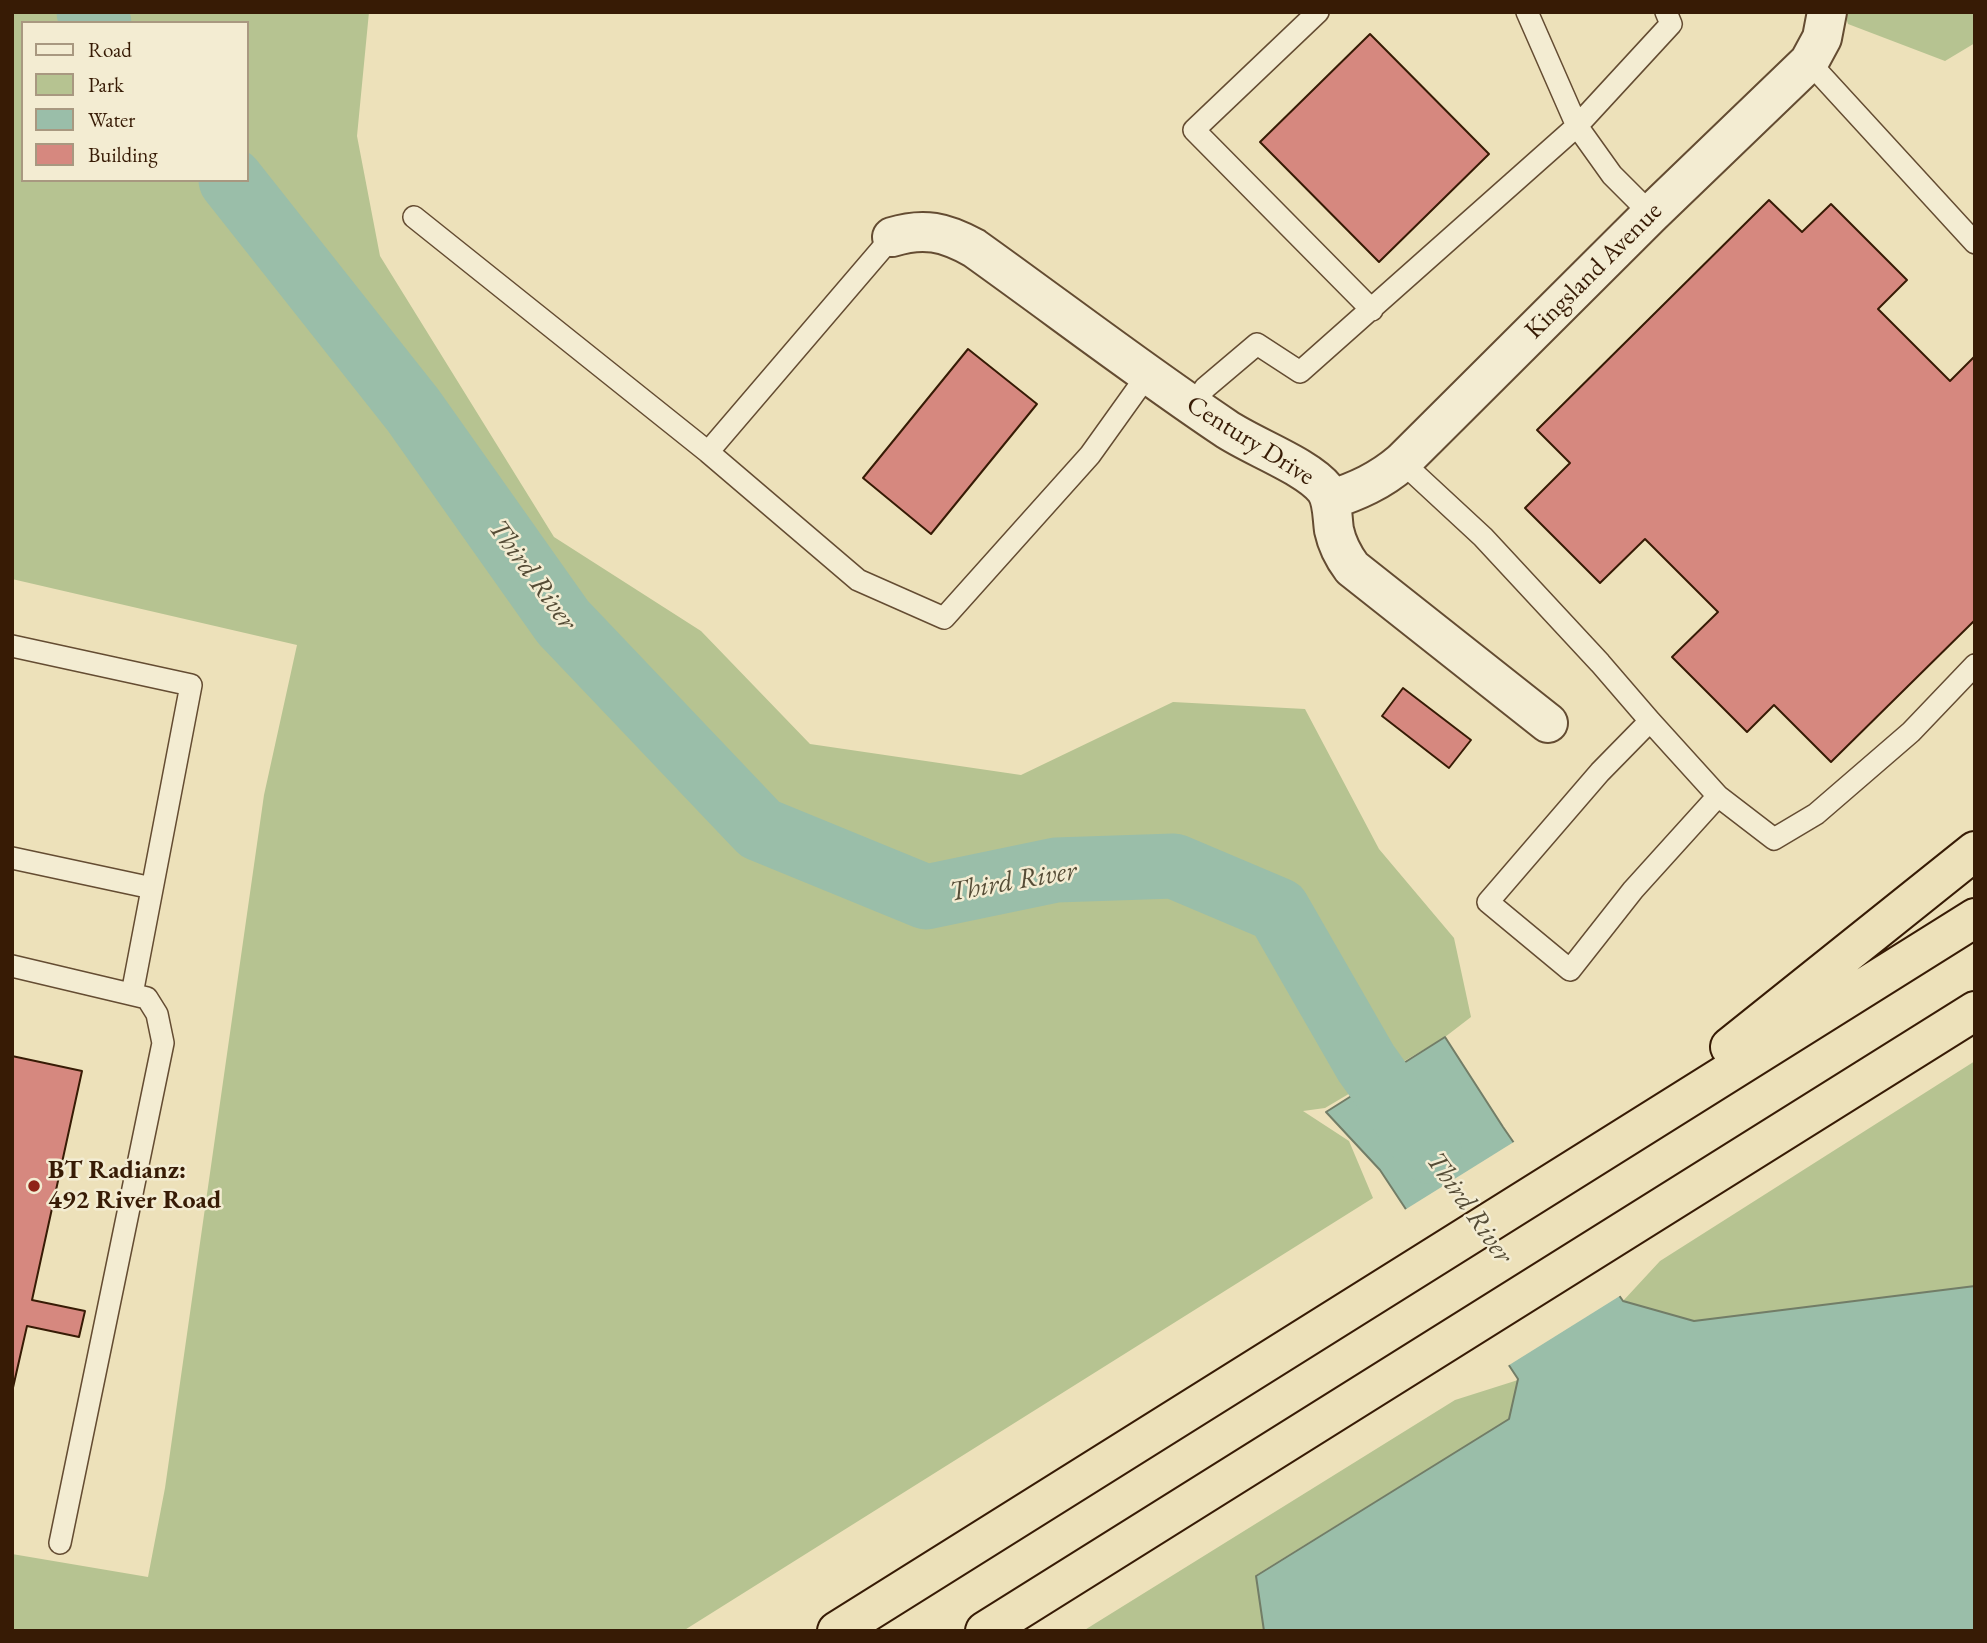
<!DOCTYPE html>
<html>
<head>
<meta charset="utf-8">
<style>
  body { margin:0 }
  #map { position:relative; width:1987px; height:1643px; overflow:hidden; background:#ede1ba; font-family:"EB Garamond",serif }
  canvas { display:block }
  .frame { position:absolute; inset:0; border:14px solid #371b05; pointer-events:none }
  .legend { position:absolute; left:21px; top:21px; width:228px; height:161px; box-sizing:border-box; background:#f3ecd2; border:2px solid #a89880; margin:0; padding:9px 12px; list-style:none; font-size:21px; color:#371b05 }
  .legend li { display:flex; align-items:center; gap:14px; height:35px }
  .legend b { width:35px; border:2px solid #a89880 }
</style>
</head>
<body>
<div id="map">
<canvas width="1987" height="1643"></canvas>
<div class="frame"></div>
<ul class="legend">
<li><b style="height:9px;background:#f3ecd2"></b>Road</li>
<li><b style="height:19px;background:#b6c391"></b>Park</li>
<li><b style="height:19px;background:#9abea9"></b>Water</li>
<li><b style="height:19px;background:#d6887f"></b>Building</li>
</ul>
</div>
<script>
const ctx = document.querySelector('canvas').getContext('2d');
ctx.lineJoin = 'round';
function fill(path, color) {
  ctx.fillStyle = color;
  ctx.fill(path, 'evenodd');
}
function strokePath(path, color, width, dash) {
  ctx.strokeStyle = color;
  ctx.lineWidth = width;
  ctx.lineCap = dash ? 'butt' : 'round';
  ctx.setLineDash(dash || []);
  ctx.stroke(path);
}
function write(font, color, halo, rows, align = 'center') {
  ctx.font = font + ' "EB Garamond",serif';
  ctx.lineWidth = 5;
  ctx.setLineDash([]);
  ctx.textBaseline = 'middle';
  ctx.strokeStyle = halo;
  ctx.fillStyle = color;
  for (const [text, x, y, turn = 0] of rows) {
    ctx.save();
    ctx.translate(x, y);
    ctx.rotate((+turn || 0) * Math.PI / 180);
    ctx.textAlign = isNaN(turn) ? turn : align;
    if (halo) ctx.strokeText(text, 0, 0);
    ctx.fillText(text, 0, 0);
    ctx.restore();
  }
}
const green = new Path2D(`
  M12,12H369L357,136L380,256L554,537L701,631L810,744L1021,775L1173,702L1305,709L1379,849L1454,938L1471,1017L1445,1037L1325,1108L1303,1111L1349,1141L1373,1198L683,1631H12V1554L148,1577L165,1488L264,795L297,645L12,579ZM23,23H247V180H23Z
  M1844,12H1975V43L1945,61L1848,24Z
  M1975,1061V1286L1694,1321L1623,1301L1660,1261Z
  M1518,1380L1509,1419L1256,1575L1264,1631H1083L1455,1400Z`);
const water = new Path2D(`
  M1445,1037L1503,1127L1623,1301L1694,1321L1975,1286V1631H1264L1256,1576L1509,1419L1518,1379L1380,1170L1326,1112Z`);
const pier = new Path2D(`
  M1517,1140L1623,1294L1506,1367L1403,1211Z`);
const river = new Path2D(`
  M89,12L99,23
  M231,180L413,410L563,622L760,829L926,897L1056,870L1174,866L1278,910L1366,1063L1429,1151`);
const building = new Path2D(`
  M1370,34L1489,154L1379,262L1260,142Z
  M1769,200L1802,232L1831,204L1907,280L1878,309L1950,381L1975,356V620L1831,762L1774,705L1747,732L1672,657L1718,612L1645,539L1600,583L1525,508L1570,463L1537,430Z
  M968,349L1037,404L931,534L863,478Z
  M1403,688L1471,740L1449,768L1382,716Z
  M12,1056L82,1071L32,1300L85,1311L79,1337L27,1326L12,1392Z`);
const lane = new Path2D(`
  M1318,12L1194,130L1372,310
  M1527,12L1577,126L1671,24L1666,12
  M1809,62L1975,243
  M414,217L708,452
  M892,237L708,452L858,580L944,618L1090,455L1148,374
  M1193,406L1205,388L1257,344L1300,372L1577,126L1612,175L1651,214
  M1402,462L1483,537L1600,663L1650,721L1600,772L1488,902L1570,970L1633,890L1718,796L1650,721
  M12,646L191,685L132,994
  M1718,796L1774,839L1816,814L1911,732L1975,665
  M12,858L152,888
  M12,966L147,998L157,1014L163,1043L60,1543`);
const street = new Path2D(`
  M892,237C924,227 945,232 974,248C1058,308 1140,371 1225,428C1251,446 1307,466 1325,489C1333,500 1332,516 1334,530C1337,544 1343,556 1352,568L1548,723
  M1330,500C1357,491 1380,481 1402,462L1651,214L1809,62L1822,38L1827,12`);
const highway = new Path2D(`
  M1730,1047L1975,851
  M837,1631L1975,918
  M985,1631L1975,1011`);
const markers = [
  [34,1186,7,"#8f2418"]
];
const streetNames = [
  ["Kingsland Avenue",1594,271,-45],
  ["Century Drive",1250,441,32]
];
const poiNames = [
  ["BT Radianz:",48,1171],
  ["492 River Road",48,1201]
];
const waterNames = [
  ["Third River",532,575,54],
  ["Third River",1013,882,-10],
  ["Third River",1469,1208,55]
];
fill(green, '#b6c391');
fill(water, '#9abea9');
strokePath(water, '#727d67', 2);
fill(pier, '#ede1ba');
strokePath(river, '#9abea9', 65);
fill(building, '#d6887f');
strokePath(building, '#371b05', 2);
strokePath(lane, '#644c32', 24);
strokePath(street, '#644c32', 42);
strokePath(highway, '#371b05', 42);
strokePath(lane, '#f3ecd2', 21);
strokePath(street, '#f3ecd2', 38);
strokePath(highway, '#ede1ba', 38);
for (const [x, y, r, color] of markers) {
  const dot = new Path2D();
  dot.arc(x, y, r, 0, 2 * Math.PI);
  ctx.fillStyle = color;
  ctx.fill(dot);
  strokePath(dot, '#f3ecd2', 2.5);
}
write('26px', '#371b05', '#f3ecd2', streetNames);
write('bold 26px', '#371b05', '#f3ecd2', poiNames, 'left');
write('italic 28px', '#554c36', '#f3ecd2', waterNames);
</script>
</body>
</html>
